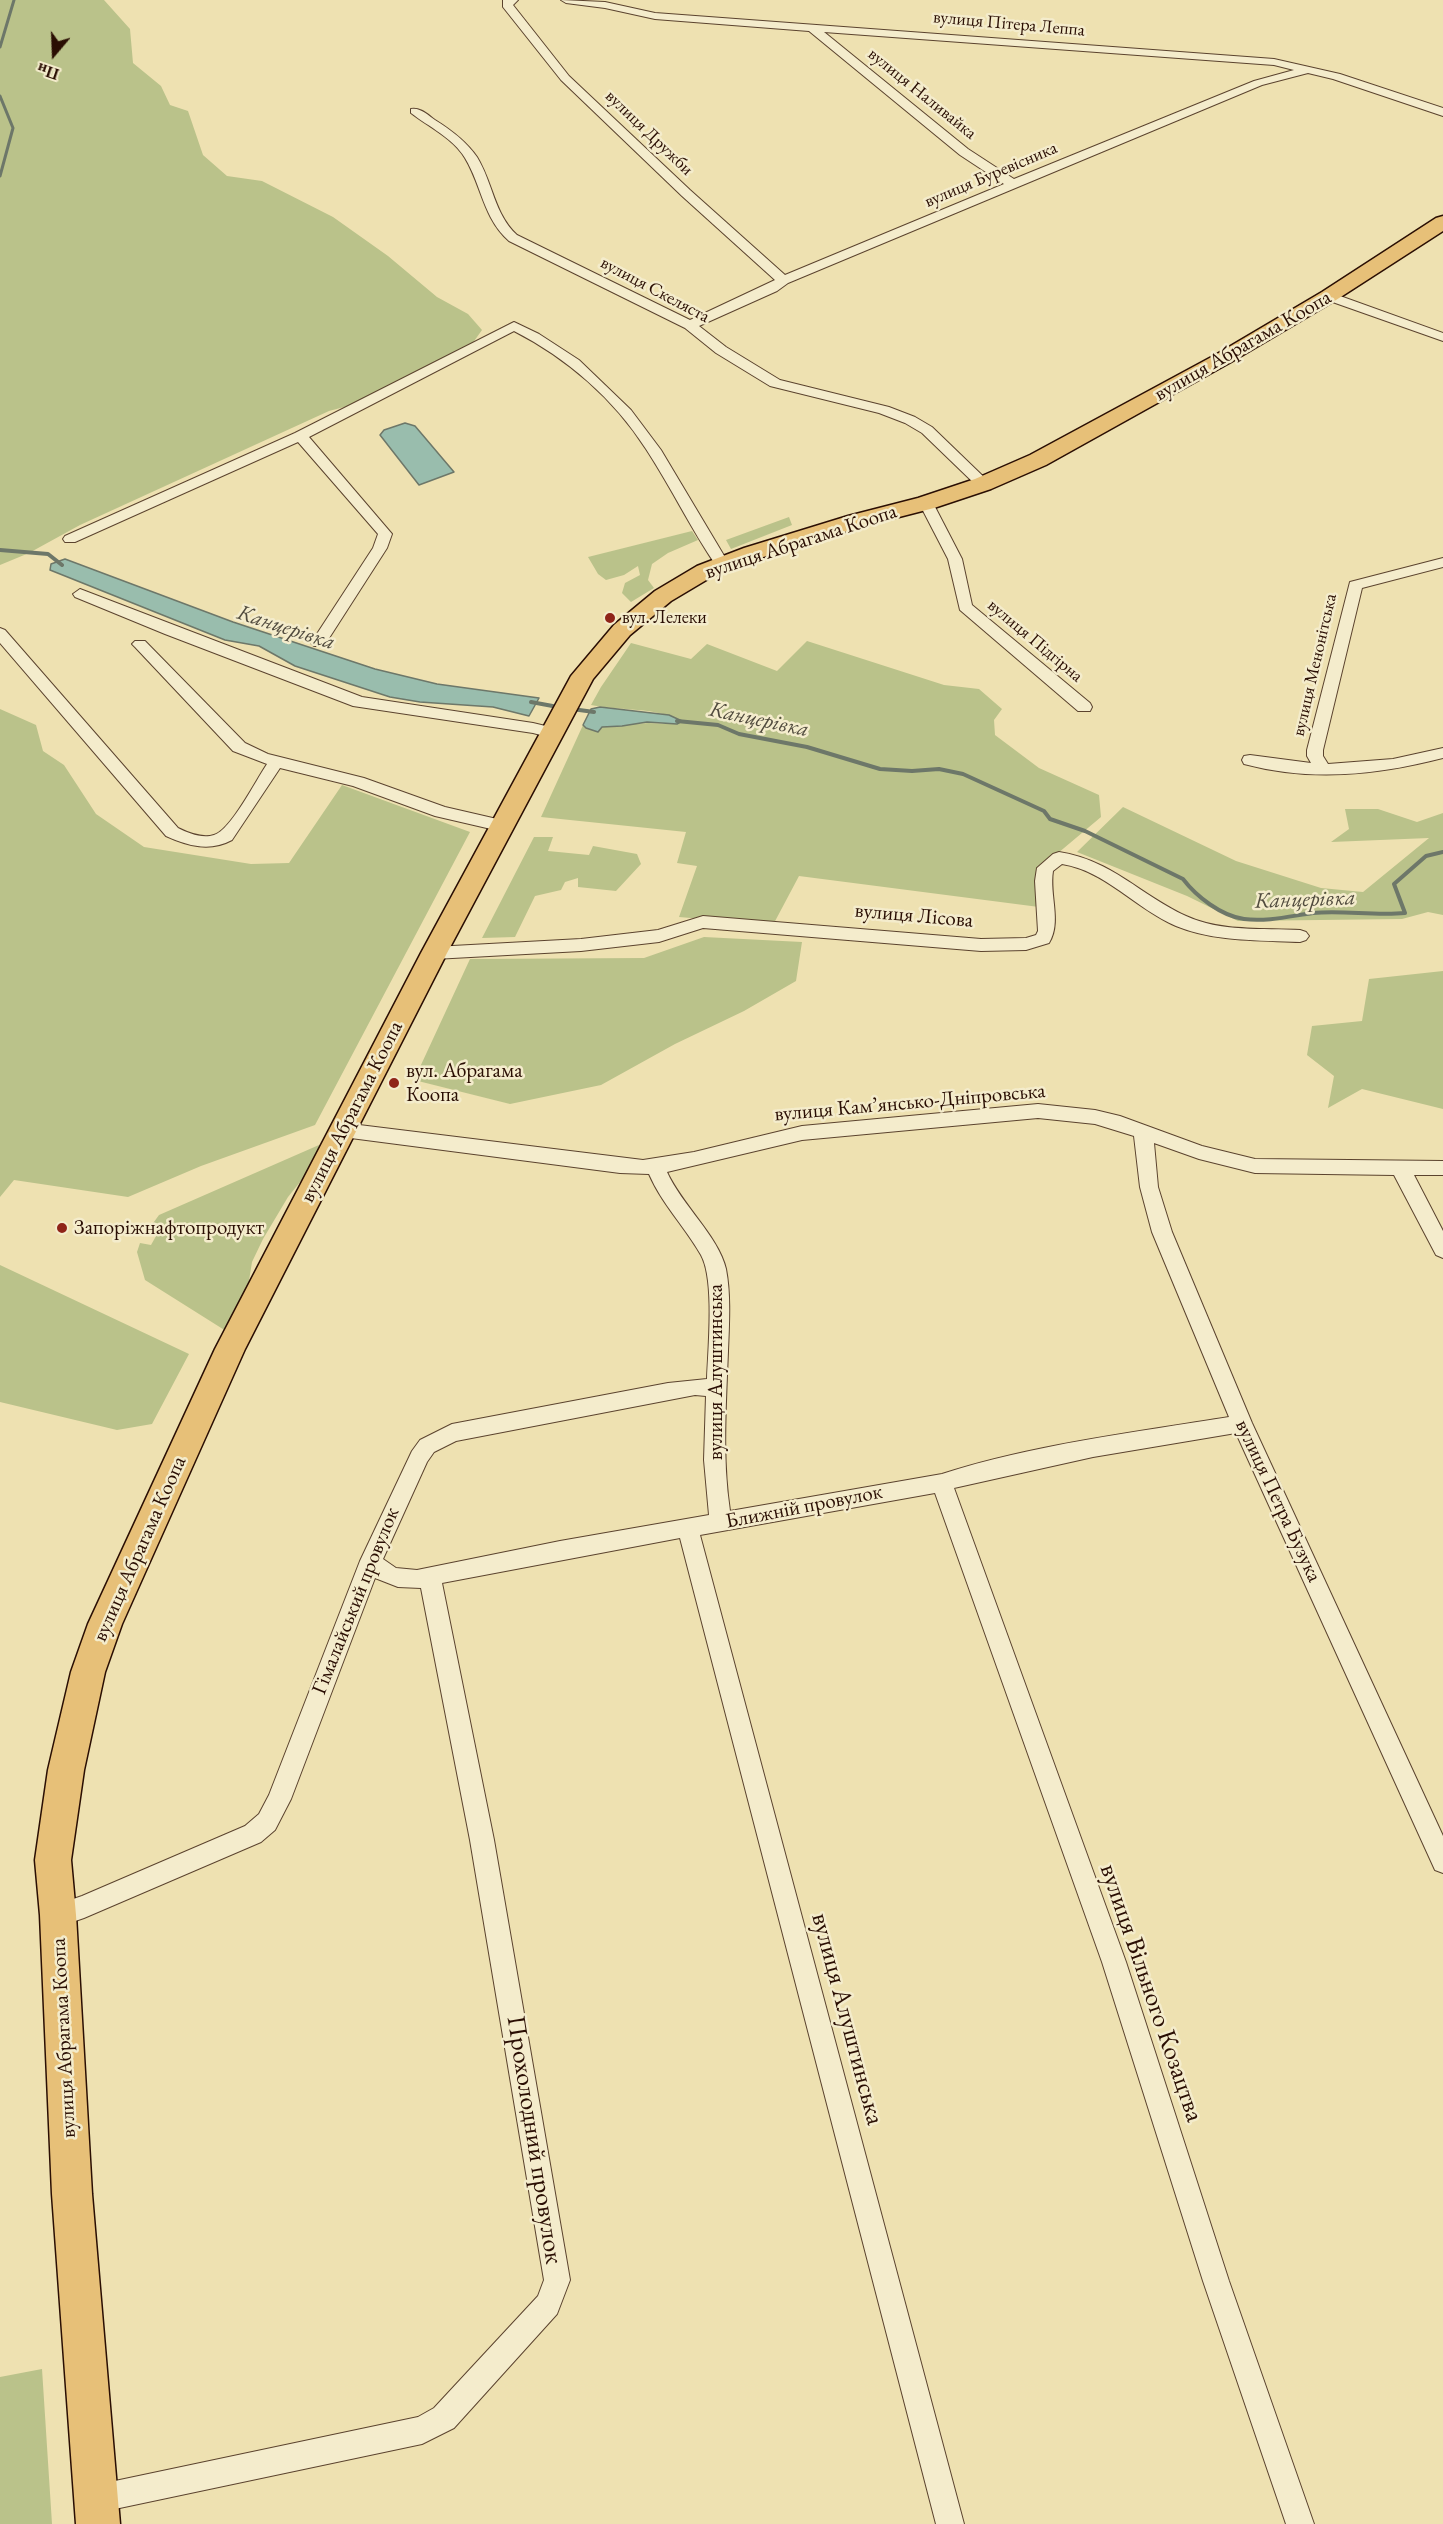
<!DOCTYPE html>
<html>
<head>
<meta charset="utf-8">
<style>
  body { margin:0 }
  #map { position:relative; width:1443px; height:2524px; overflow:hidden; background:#eee1b1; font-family:"EB Garamond",serif }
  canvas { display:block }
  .north { position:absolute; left:24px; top:24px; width:60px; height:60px; -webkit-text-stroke:4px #f4eccc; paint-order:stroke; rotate:199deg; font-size:16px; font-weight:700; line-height:24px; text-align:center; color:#2a0e03 }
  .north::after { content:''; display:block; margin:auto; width:21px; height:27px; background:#2a0e03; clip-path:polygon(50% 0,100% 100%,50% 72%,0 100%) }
</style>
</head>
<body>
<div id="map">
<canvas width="1443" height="2524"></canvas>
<div class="north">Пн</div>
</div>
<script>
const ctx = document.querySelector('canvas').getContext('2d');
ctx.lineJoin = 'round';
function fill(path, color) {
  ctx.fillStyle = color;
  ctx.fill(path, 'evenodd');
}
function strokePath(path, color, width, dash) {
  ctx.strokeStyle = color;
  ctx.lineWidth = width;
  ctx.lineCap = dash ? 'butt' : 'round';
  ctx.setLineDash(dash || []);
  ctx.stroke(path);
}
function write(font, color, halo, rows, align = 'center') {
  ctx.font = font + ' "EB Garamond",serif';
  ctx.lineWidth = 5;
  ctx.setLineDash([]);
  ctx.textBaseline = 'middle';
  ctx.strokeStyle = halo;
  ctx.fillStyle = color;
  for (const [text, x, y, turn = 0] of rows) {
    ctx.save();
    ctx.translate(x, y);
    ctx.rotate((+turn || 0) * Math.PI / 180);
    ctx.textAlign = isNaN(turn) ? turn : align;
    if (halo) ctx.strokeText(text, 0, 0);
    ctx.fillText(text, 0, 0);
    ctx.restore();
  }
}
const green = new Path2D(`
  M0,0H104L130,29L133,63L161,86L170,105L188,111L203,155L227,176L262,181L333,217L388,256L437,297L468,314L482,330L467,351L363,402L329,411L80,525L29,553L0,565Z
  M789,517L792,525L731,549L726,540Z
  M692,531L698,540L668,553L652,564L648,580L654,588L631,602L622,593L625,583L640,575L638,566L624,575L606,580L598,574L588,557Z
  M807,641L944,685L979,689L1002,709L994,720L995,735L1039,768L1099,795L1101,817L1039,869V907L799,876L773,925L679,917L697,866L677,863L686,832L541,817L583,725C606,726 627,724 649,723C660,723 672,726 682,721C656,707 620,711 591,705L601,687L631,643L691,659L707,644L777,671Z
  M0,709L36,725L43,751L64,765L96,814L144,847L251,864L289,863L342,785L470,832L315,1125L201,1166L128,1197L14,1180L0,1197Z
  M1123,807L1236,861L1321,888L1363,892L1429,838L1331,842L1349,829L1345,809H1378L1417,822L1443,813V915L1428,912L1402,919L1238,921L1187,896L1077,852Z
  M534,837H553L548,851L589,855L593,846L637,854L641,864L616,891L578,887V878L565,882L561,890L535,896L515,937L482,938Z
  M704,937L802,942L796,981L744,1011L675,1044L601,1085L510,1104L414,1080L470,959L644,958Z
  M1443,971V1109L1362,1089L1328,1108L1334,1076L1307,1055L1312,1026L1362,1021L1369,979Z
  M319,1145L318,1154L308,1172L288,1197L263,1239L252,1262L248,1287L226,1331L145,1280L137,1252L140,1243L151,1245L160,1229L151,1226L159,1215Z
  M0,1265L189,1354L152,1424L117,1430L0,1402Z
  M42,2369L52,2524H0V2377Z`);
const water = new Path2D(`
  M405,423L415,426L454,472L419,485L380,435L384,430Z
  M65,559L233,622L375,669L437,684L539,698L529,716L493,707L420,702L390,697L295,666L259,646L225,640L50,570L51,564Z
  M600,707L669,715L682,721L677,724L647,722L622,726L602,727L598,732L586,728L583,725L591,709Z`);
const streamFar1 = new Path2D(`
  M0,47L14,0
  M0,96L13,128L0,176`);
const stream = new Path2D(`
  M0,550L48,554L62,565
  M531,702L558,707
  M572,709L594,712
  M677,721L718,725L739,734L807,747L880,769L912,771L939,769L963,774L1044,811L1050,819L1085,831L1183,879C1196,896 1221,916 1244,919C1266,922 1291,916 1313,913C1343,910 1374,916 1405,913L1394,884L1426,856L1443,852`);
const minor = new Path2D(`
  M503,0H518L513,5L569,76L690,190L785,275L1004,184L960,155L809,31L655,19L605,8L566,3L561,0L605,2L655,13L1274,59L1340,74L1443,108V116L1333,79L1308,73L1262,85L788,283L777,291L699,326L726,347L780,380L889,407L915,417L932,427L988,481L990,484L988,487H978L922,433L905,423L879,413L770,386L716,353L685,328L509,241C483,218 482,186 465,158C453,138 429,127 411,113V109C420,107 428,115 435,120C451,130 466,141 477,157C493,183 494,214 517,235L690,320L775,280L682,196L561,80L503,7ZM824,32L1274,65L1294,70L1254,81L1014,179L968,149Z
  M1329,292L1443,333V341L1324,299L1323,296L1324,293Z
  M514,322L539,334L579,360L631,410L661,450L729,564L727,567H717C691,529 671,487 646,449C614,399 567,358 514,331L309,437L392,534L387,548L324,646H314L311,643L373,548L378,534L298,442L75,542H65L63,539L65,536L295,433Z
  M926,499L933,503L962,559L972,605L1090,703L1092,707L1090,711H1078L960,610L948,559L919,503Z
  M1443,558V567L1362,588L1323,750V756L1328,764L1393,759L1443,748V758C1377,775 1311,782 1244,764L1242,760L1244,756L1250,755L1311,763L1307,756V750L1350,582Z
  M80,589L362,697L533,723L558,729L560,733L552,738L533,733L353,706L165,634L75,597L73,594Z
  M0,628L5,630L178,828C188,833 202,839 214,835C231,830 256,780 267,764L233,751L135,647L132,644L135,641H145L245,743L268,754L364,778L445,807L510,822L512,826L510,830L504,832L435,816L353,786L280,768L232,840C210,852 188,846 166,836L0,643Z
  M1059,852C1112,860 1140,895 1186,916C1220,932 1263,928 1300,930L1306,932L1309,936L1306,940L1300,942C1259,940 1215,942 1176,926C1136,909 1106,871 1062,864L1053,871C1049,895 1062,922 1049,943L1026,950L981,951L703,928L659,942L581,951L434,959L428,957L425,953L428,949L434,947L581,939L658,930L703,916L981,939L1026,938L1036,935L1038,931L1035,881L1037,868L1053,854Z
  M1038,1104L1095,1110L1120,1116L1202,1146L1255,1159L1443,1161V1175H1414L1443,1231V1258L1436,1255L1394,1175L1255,1173L1199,1159L1154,1143L1158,1187L1172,1232L1252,1423L1443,1836V1873L1435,1870L1236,1433L1093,1457L954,1488L1126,1962L1229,2281L1314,2524H1286L1203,2281L1102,1962L935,1493L700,1535L964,2524H936L680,1538L442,1583L494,1840L570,2280L557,2314L454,2428L422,2444L96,2513L86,2509L82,2499L86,2489L96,2485L418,2417L434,2408L538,2296L544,2280L470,1840L421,1588L398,1587L375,1578L291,1799L275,1830L261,1842L84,1918L58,1927L50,1923L46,1915L50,1907L82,1896L245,1826L259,1814L269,1795L360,1561L412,1451L420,1440L452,1424L668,1383L707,1379C708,1350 715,1280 701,1255C685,1227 662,1204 649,1174L620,1173L343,1137L336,1135L334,1130L336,1125L343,1123L643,1160L694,1152L802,1126ZM1038,1118L1095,1124L1134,1136L1140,1187L1152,1232L1229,1417C1136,1432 1031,1445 942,1474L730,1511C722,1458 726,1405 728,1351C729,1325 731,1295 726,1269C719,1237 681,1204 667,1172L802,1140ZM695,1395L706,1396L704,1460L709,1515L560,1541L417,1570L396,1568L383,1559L427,1462L434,1452L456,1441Z`);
const primary = new Path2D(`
  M1443,216V231L1336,300L1231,362L1046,465L991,489L934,508L864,526L760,558L713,576L671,601L630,635L593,679L447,953L245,1349L122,1624L105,1672L84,1770L71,1860L76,1915L92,2194L120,2524H76L52,2194L40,1915L35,1860L48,1770L71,1672L88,1624L215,1349L421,953L571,676L614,625L655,591L697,566L744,548L848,516L918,498L975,479L1030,455L1217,354L1322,292L1436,218Z`);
const markers = [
  [610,618,6,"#8f2418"],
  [394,1083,6,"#8f2418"],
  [62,1228,6,"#8f2418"]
];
const farStreetnames = [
  ["вулиця Пітера Леппа",1009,24,5],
  ["вулиця Наливайка",922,94,39],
  ["вулиця Дружби",649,133,44],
  ["вулиця Буревісника",991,175,-23],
  ["вулиця Скеляста",655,290,28],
  ["вулиця Підгірна",1035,641,40],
  ["вулиця Менонітська",1315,665,-77]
];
const farPoinames = [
  ["вул. Лелеки",622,618]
];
const streetNames = [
  ["вулиця Абрагама Коопа",1243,346,-30],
  ["вулиця Абрагама Коопа",801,542,-18],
  ["вулиця Лісова",914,916,5],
  ["вулиця Кам’янсько-Дніпровська",910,1103,-5],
  ["вулиця Абрагама Коопа",352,1112,-63],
  ["вулиця Алуштинська",716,1372,-90],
  ["вулиця Петра Бузука",1278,1501,65],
  ["Ближній провулок",804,1507,-11],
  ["вулиця Абрагама Коопа",140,1549,-66],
  ["Гімалайський провулок",356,1601,-68],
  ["вулиця Абрагама Коопа",64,2038,-93]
];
const poiNames = [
  ["вул. Абрагама",406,1071],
  ["Коопа",406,1095],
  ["Запоріжнафтопродукт",74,1228]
];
const waterNames = [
  ["Канцерівка",286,628,18],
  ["Канцерівка",759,720,12],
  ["Канцерівка",1305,900,-2]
];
const nearStreetnames = [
  ["вулиця Вільного Козацтва",1151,1993,71],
  ["вулиця Алуштинська",847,2019,75],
  ["Прохолодний провулок",534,2140,81]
];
fill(green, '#bac28a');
fill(water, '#99bdad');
strokePath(water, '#6d7769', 1.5);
strokePath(streamFar1, '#6d7769', 3);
strokePath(stream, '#6d7769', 4);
strokePath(minor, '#5b432e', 2);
strokePath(primary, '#2a0e03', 3);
fill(minor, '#f4eccc');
fill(primary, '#e7c078');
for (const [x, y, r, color] of markers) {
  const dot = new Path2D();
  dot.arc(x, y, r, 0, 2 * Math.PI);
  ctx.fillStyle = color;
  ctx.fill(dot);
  strokePath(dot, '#f4eccc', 2);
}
write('18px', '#2a0e03', '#f4eccc', farStreetnames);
write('18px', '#2a0e03', '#f4eccc', farPoinames, 'left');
write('21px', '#2a0e03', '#f4eccc', streetNames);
write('21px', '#2a0e03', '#f4eccc', poiNames, 'left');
write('italic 22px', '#514b3e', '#f4eccc', waterNames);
write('26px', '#2a0e03', '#f4eccc', nearStreetnames);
</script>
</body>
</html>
